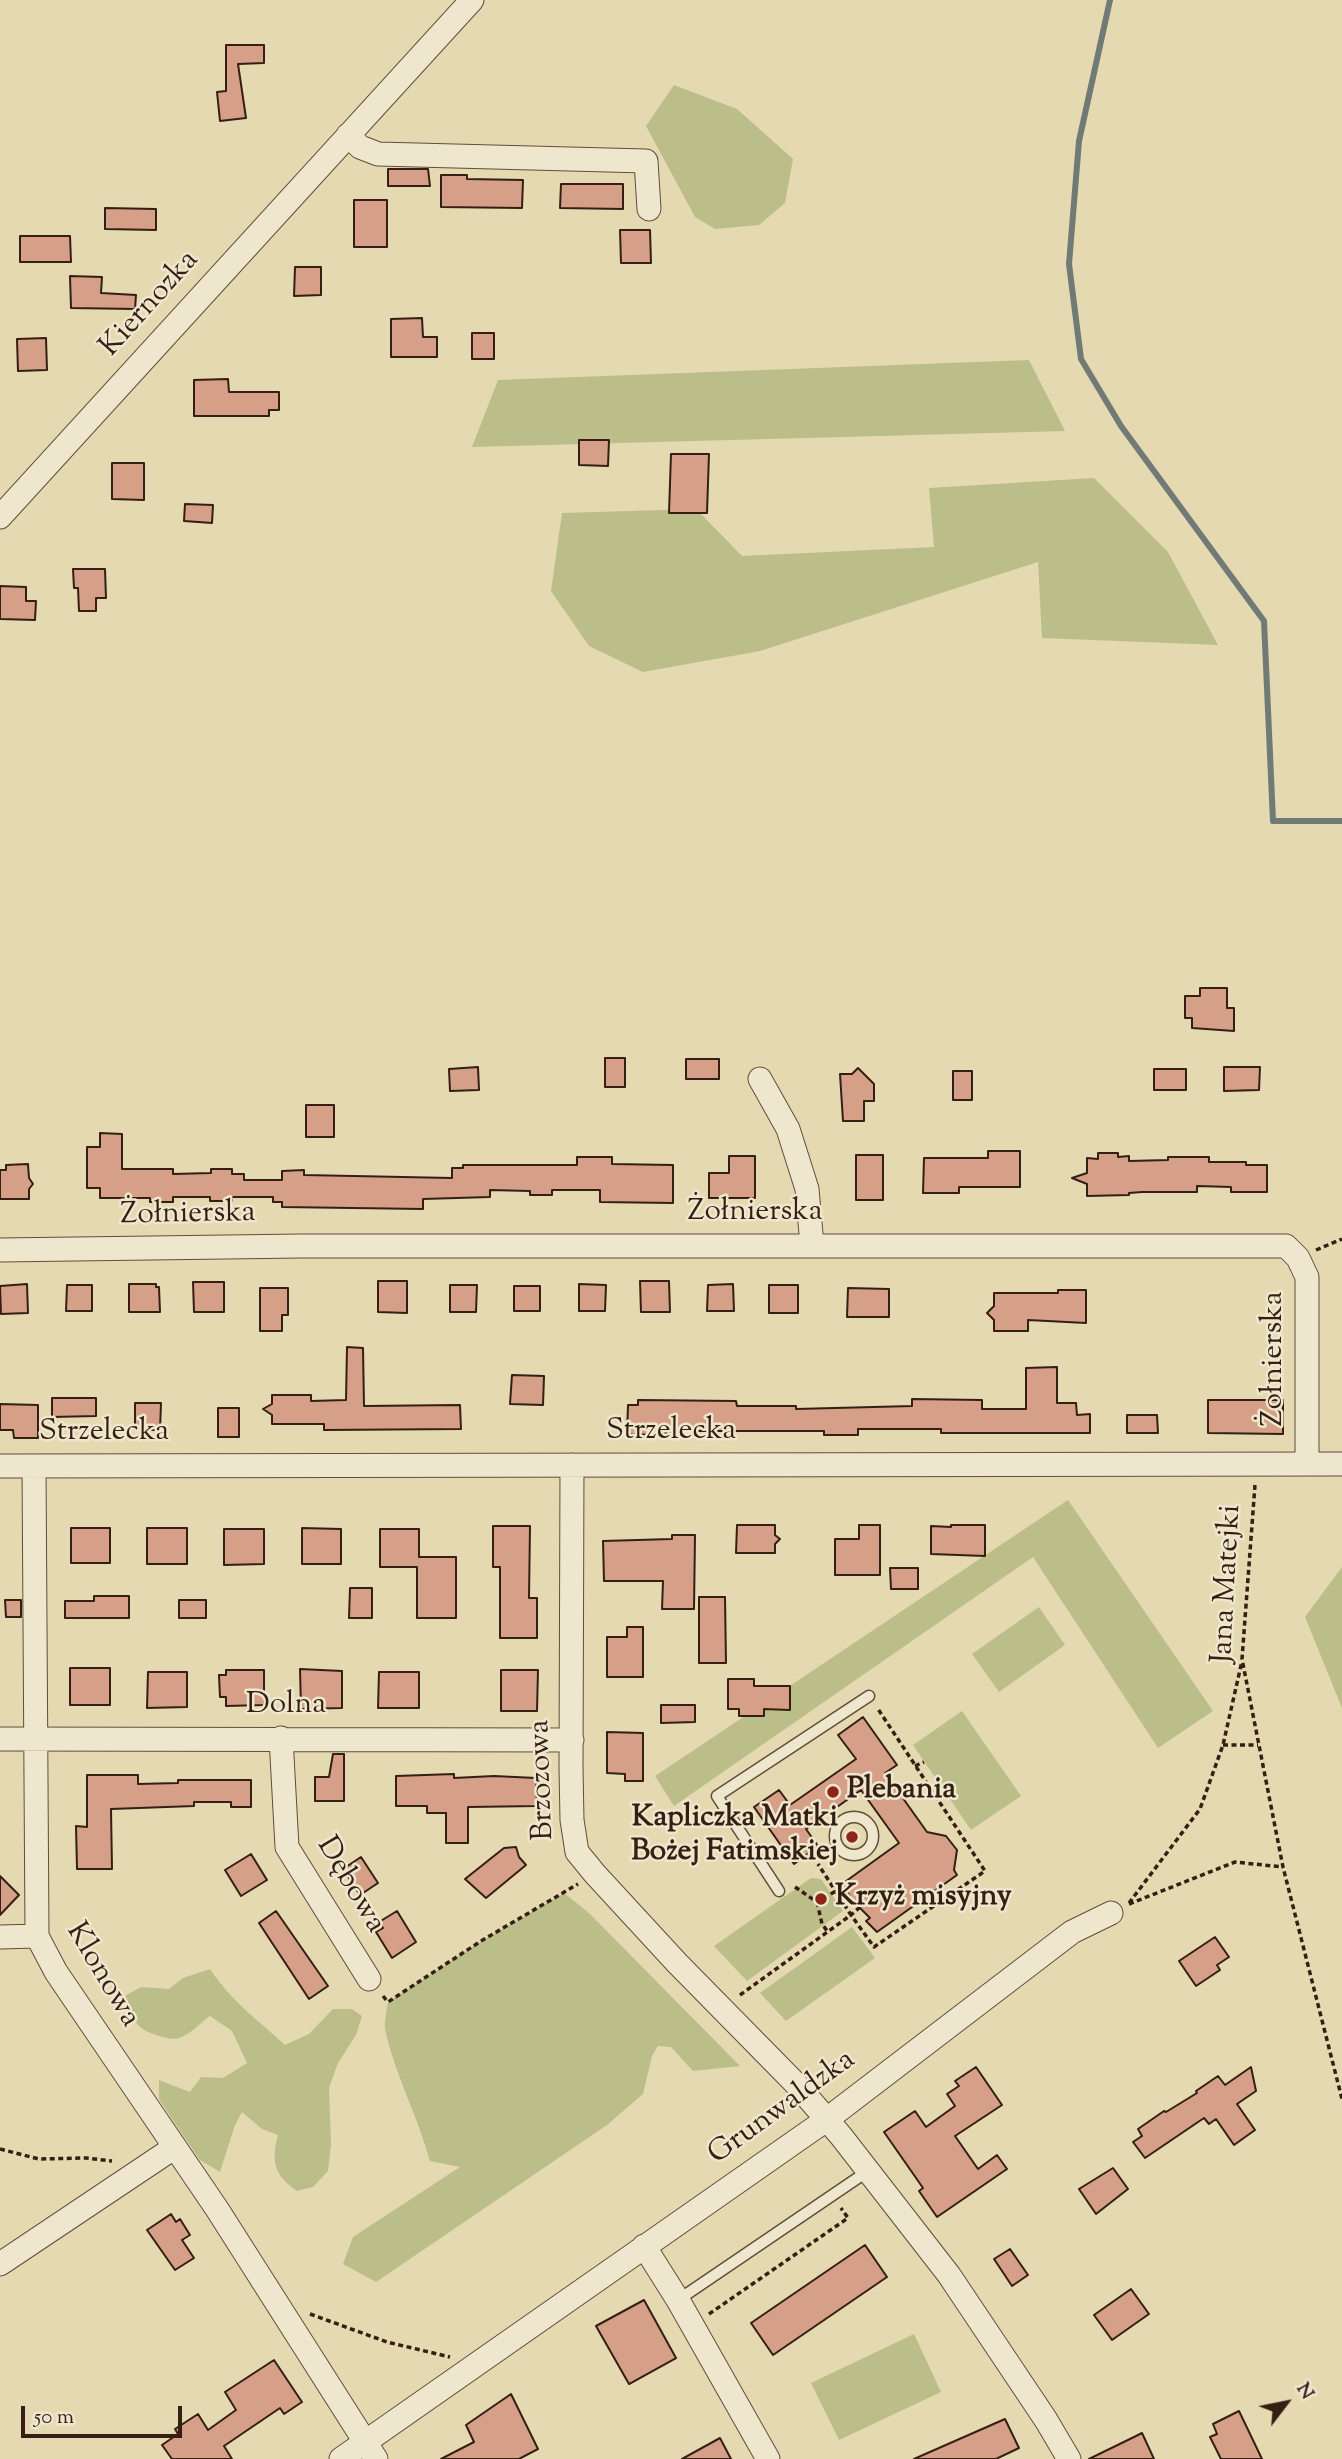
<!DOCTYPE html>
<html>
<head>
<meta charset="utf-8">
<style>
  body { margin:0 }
  #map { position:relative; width:1342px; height:2459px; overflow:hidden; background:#e5d9b2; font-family:"Sorts Mill Goudy",serif }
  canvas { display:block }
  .north { position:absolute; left:1251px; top:2368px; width:70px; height:70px; -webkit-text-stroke:5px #eee6cd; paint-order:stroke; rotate:58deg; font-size:19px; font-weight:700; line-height:28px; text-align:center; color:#341f12 }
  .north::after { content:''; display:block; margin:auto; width:24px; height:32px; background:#341f12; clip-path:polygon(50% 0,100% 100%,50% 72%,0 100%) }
  .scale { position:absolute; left:21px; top:2406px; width:161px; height:32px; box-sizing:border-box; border:4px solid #341f12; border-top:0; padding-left:9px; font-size:21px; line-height:24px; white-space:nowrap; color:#341f12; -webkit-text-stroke:5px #eee6cd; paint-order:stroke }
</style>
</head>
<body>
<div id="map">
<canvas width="1342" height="2459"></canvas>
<div class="north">N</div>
<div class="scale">50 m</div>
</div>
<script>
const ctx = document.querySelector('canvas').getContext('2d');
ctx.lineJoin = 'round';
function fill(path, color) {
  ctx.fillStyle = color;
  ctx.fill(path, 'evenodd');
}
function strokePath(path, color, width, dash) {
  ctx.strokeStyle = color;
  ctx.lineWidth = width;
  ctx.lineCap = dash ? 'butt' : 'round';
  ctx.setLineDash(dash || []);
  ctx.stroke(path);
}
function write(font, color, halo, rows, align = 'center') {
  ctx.font = font + ' "Sorts Mill Goudy",serif';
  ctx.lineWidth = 5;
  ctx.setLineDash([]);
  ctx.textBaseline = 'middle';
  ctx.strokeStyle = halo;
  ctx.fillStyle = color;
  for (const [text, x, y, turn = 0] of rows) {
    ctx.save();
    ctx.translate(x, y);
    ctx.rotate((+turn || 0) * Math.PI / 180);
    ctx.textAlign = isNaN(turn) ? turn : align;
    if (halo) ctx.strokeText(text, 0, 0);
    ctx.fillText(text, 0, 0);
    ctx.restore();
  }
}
const green = new Path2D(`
  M674,85L737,109L793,159L785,203L759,225L715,229L695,217L646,126Z
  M1029,360L1065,431L472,447L498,380Z
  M1094,478L1168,552L1218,645L1042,638L1038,562L760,651L643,672L589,646L551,591L562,513L696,509L742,556L934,547L929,488Z
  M1068,1500L1213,1711L1158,1748L1033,1557L674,1806L655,1776Z
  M1342,1567V1708L1305,1617Z
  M1039,1607L1065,1645L999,1692L972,1654Z
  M962,1711L1021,1796L971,1830L913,1745Z
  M811,1878L821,1879L843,1911L747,1981L714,1946Z
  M564,1893L589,1913L740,2066L693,2071L671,2047L658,2046L652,2056L643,2094L607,2125L376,2282L343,2264L353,2237L460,2167L430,2161C418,2117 394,2072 385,2029C384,2021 387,2010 388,2002L481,1941Z
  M852,1927L875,1958L786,2021L760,1993Z
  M210,1969C232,2002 257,2019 285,2045L309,2034L333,2009H352L362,2016L356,2035L338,2063L329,2088L331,2144L328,2171L313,2187L297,2191C274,2175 271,2162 278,2135L262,2129L242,2112L235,2125L220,2172L200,2160L178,2128L159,2099V2080L190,2092L201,2077L223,2078L247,2063L232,2031L210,2016C200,2023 191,2034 179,2038C174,2040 168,2038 163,2037C136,2030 132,2021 125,1996L141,1987L169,1989L183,1978Z
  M914,2334L941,2392L839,2440L811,2383Z`);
const stream = new Path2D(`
  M1110,0L1079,141L1069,264L1081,359L1121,426L1264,621L1273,821H1342`);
const building = new Path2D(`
  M226,45H264V63L238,64L246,118L220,121L217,92L226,91Z
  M388,169H428L430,186H388Z
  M441,175H467V179L523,180L522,208L441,207Z
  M561,184H623V209L560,208Z
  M354,200H387V247H354Z
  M105,208L156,209V230L105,229Z
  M620,230H650L651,263H621Z
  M20,236H70L71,262H20Z
  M295,267H321V295L294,296Z
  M70,276L102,277L101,293L136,295L135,309L71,308Z
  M422,318L423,337H437V357H391V319Z
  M472,333H494V359H472Z
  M46,338L47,370L18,371L17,339Z
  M228,379L229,392H279V410H269V416H194V380Z
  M579,440H609L608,466L579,465Z
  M671,454H709L707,513H669Z
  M112,463H144V500L112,499Z
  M185,504L213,505L212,523L184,521Z
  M73,569H105L106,598H96V611H79L78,588H74Z
  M0,586L26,587V601H36L35,620L0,619Z
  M1200,988H1227V1008H1234V1031L1192,1028V1018H1185V996H1200Z
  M605,1058H625V1087H605Z
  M686,1059H719V1079H686Z
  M478,1067L479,1090L450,1091L449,1069Z
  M1224,1067H1260L1259,1090L1224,1091Z
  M858,1068L874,1084V1101H864V1121H843L840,1074H852Z
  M1154,1069H1186V1090H1154Z
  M953,1071H972V1100H953Z
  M306,1105H334V1137H306Z
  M100,1133L122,1134V1169H173V1174L211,1173V1169H232V1174H244V1180H282V1171L304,1170V1175L452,1178V1168H463V1165H577V1157H612V1164L673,1165V1203L600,1202V1190H552V1195H530V1191L490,1190V1197L423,1199V1209L282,1207V1202H273V1197H232V1201H210V1197H173V1202H150V1198H100V1188H87V1147H100Z
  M988,1151H1020V1187H959V1193H923L924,1158H988Z
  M1098,1153H1118V1157L1129,1156V1161L1168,1160V1157H1209V1162H1246V1165H1267V1192H1231V1187L1197,1186V1192H1142L1129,1193V1195L1087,1196V1184L1072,1178L1087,1173V1158L1098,1159Z
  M856,1155H883V1200H856Z
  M729,1156H755V1198H709V1173H729Z
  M28,1164L29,1178L33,1184L29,1189V1199H0V1170H6V1165Z
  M378,1281H407V1313L378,1312Z
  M640,1281H669L670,1312H641Z
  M193,1282H224V1312H194Z
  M27,1284L28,1313L1,1314L0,1286Z
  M129,1284H156V1287H159L160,1312H129Z
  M579,1284L606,1285L605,1311H579Z
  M733,1284L734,1311H707L708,1285Z
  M67,1285H92V1311H66Z
  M450,1285H477L476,1312H450Z
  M769,1285H798V1313H769Z
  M514,1286H540V1311H514Z
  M260,1288H288V1315H282V1331H260Z
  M848,1288L889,1289V1317H847Z
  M1058,1290H1086V1323L1028,1320V1331H994V1320L987,1313L994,1306V1293H1058Z
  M347,1347L363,1348L364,1406L460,1405L461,1429L324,1430V1424H272V1415L263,1409L272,1404V1395H311V1401L346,1400Z
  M1057,1367V1403H1076L1077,1415L1090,1414V1433H941V1429H858V1435H824V1431H677V1433H656V1435L627,1434L628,1405H638V1400L736,1401L737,1406H796V1409L912,1406V1399L982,1400V1409H1026V1368Z
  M512,1375L544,1376L543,1405L510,1404Z
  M52,1398H96V1416L52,1417Z
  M1208,1400H1283V1434L1208,1433Z
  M135,1403H161L160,1430H135Z
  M0,1404L38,1405V1438H14L13,1430H0Z
  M218,1408H239V1437H218Z
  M1127,1415H1157L1158,1433H1127Z
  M737,1525H775V1535L780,1539L775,1544V1553H736Z
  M859,1525H880V1575H835V1539H859Z
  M951,1525H985V1556L931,1554V1526L951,1527Z
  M493,1526H530L529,1598H537V1638H500V1567H493Z
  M71,1528H110V1563H71Z
  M147,1528H187V1564H147Z
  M302,1528L341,1529V1564H302Z
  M224,1529H264V1564L224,1565Z
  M380,1529H419V1557H456V1618H417V1567H380Z
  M672,1535H695L694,1609H662L663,1581H604L603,1541L672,1539Z
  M890,1568H918V1589H891Z
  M350,1588H372V1618H349Z
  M94,1596H129V1618H65V1601H94Z
  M699,1597H725L726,1663H699Z
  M5,1600H21V1617H6Z
  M179,1600H206V1618H179Z
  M627,1627H643V1677H607V1637H627Z
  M70,1668H110V1705H70Z
  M300,1669L342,1671V1708L301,1709Z
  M226,1670H264V1705L226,1706V1697H220L219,1675H226Z
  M501,1670H538L537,1711H501Z
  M148,1672H187V1707L147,1708Z
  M379,1672H419V1708H378Z
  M728,1679H754V1686H790V1710L764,1709V1716H739V1709H728Z
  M661,1705H695V1722L661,1723Z
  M863,1717L897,1765L885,1773L927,1832L946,1836L957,1850L954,1870L957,1875L877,1932L866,1921L870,1918L849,1897L850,1896L842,1884L899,1843L861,1790L806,1829L818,1846L794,1864L754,1807L779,1790L790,1805L856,1759L838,1735Z
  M607,1732L643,1733V1781H625V1774L607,1773Z
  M333,1754H344V1801H315V1777H329Z
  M454,1774V1778L494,1776L536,1778L537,1806L468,1807V1843H446V1813H427V1806H396V1776Z
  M87,1775H138V1784L178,1783V1780H251V1807H231V1802H194V1806L111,1809L112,1869H77L76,1826L87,1827Z
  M516,1847L519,1857L526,1865L486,1898L465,1879L504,1848Z
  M251,1854L267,1880L241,1896L225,1870Z
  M361,1857L378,1883L360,1895L343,1869Z
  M0,1876L19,1895L0,1915Z
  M276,1911L328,1986L309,1999L259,1923Z
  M397,1911L416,1942L392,1958L376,1932L383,1928L379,1922Z
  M1215,1937L1229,1957L1217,1965L1220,1970L1196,1986L1179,1961Z
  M976,2067L1002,2105L955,2136L978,2169L997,2155L1007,2169L937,2217L919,2191L923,2188L884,2132L915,2111L926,2127L955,2106L947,2094L959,2086L955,2081Z
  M1251,2067L1256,2091L1237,2104L1255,2130L1234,2145L1216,2119L1209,2124L1204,2118L1145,2158L1133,2142L1142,2136L1138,2129L1164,2111L1166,2112L1197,2093L1196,2091L1218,2076L1225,2085Z
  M1113,2168L1128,2189L1096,2214L1079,2189Z
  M171,2214L176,2222L180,2219L190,2235L182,2240L194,2258L175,2270L147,2230Z
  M865,2245L887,2277L773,2355L751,2323Z
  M1010,2249L1028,2275L1012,2286L994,2259Z
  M1131,2289L1149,2314L1112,2340L1094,2315Z
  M644,2300L676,2358L629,2384L596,2326Z
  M274,2360L302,2402L284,2414L280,2408L224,2446L232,2459H172L162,2445L178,2434L175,2429L198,2414L208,2430L236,2410L225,2392Z
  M511,2394L538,2449L519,2459H441L474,2442L466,2425Z
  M1239,2411L1262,2459H1221L1210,2437L1217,2434L1213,2424Z
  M1005,2419L1019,2448L996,2459H914Z
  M1142,2433L1154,2459H1089L1132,2438Z
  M720,2438L731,2459H682Z`);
const path = new Path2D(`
  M1316,1250L1342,1239
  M1255,1485L1242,1659L1283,1867L1342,2099
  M1223,1745H1258
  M915,1766L924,1762
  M795,1887L817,1902L836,1891
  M817,1902L822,1924L828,1932
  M1129,1903L1200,1809L1223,1745L1242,1661
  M1129,1904L1235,1862L1283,1867
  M860,1907L851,1915L874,1947L985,1871L878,1709
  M740,1995L851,1915L818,1864
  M383,1996L388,2002L481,1941L578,1884
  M0,2149L39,2159L86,2158L112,2161
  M310,2314L387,2342L450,2357
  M709,2314L848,2218L841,2208`);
const service = new Path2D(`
  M835 1836a19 19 0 1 1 38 0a19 19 0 1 1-38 0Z
  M779,1891L717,1796L869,1696
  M678,2300L868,2171`);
const minor = new Path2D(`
  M348,135L360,147L378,154L646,161L649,209
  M0,517L472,0
  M760,1079L788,1129L807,1189L812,1245
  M0,1250L302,1246H1286L1298,1258L1307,1277V1464
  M572,1465L571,1768L572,1820L577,1852L595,1874L677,1963L797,2085L841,2136L949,2275L1046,2420L1069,2459
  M0,1466L1342,1464
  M34,1466L37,1936L56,1972L217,2209L376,2459
  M281,1738L287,1847L369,1979
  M0,1739L572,1740
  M0,1937L37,1936
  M644,2246L678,2300L768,2459
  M0,2264L175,2147
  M341,2459L826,2120L1072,1932L1111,1913`);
const markers = [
  [833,1792,7,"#8f2418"],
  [852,1837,7,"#8f2418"],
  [821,1899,7,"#8f2418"]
];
const streetNames = [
  ["Kiernozka",151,305,-48],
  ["Żołnierska",755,1214],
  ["Żołnierska",188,1216,-1],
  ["Żołnierska",1276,1359,-90],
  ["Strzelecka",671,1433],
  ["Strzelecka",104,1434],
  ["Jana Matejki",1229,1584,-87],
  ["Dolna",286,1707],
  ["Brzozowa",544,1780,-92],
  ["Dębowa",349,1886,59],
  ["Klonowa",101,1976,59],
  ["Grunwaldzka",783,2109,-36]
];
const poiNames = [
  ["Plebania",847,1792],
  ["Kapliczka Matki",838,1820,"right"],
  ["Bożej Fatimskiej",838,1854,"right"],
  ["Krzyż misyjny",835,1899]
];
fill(green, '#bbbe88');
strokePath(stream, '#717a75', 6);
fill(building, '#d6a088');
strokePath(building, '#341f12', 2);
strokePath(service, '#604e3a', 13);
strokePath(minor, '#604e3a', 25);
strokePath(path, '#341f12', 3.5, [5, 3.5]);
strokePath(service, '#eee6cd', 10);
strokePath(minor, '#eee6cd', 23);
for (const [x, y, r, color] of markers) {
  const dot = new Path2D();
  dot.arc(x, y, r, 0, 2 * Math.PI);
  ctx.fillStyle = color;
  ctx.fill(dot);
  strokePath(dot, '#eee6cd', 2.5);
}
write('30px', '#341f12', '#eee6cd', streetNames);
write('bold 30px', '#341f12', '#eee6cd', poiNames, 'left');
</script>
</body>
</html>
